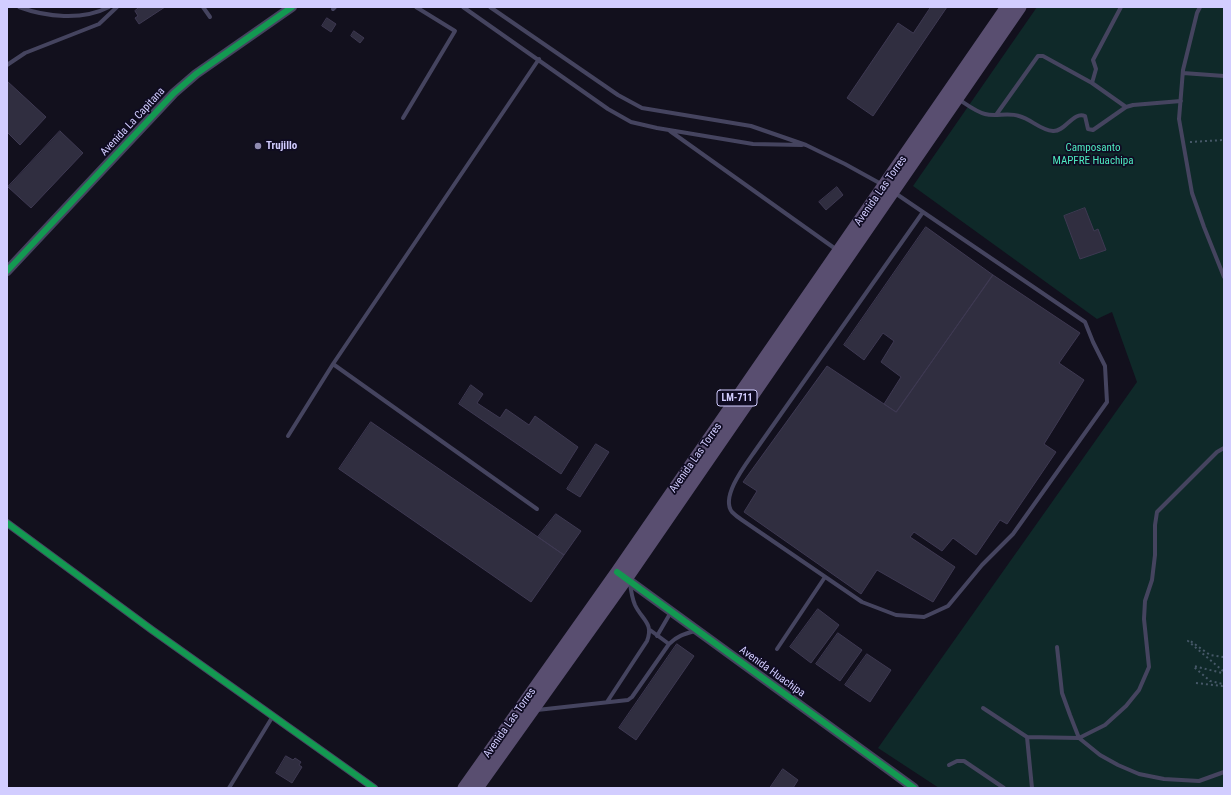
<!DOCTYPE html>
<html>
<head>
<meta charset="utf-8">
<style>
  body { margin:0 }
  #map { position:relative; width:1231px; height:795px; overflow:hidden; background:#12101d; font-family:"Roboto Condensed",sans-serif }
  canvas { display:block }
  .frame { position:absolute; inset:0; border:8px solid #d2cdff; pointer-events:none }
</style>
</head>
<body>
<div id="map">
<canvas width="1231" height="795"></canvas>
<div class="frame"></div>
</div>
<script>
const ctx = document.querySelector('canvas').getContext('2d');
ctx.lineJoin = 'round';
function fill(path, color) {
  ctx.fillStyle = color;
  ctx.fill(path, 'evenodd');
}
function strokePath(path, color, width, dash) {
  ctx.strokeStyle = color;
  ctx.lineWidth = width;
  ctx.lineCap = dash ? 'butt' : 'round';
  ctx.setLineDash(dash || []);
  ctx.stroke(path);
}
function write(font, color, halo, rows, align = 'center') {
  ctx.font = font + ' "Roboto Condensed",sans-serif';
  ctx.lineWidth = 3.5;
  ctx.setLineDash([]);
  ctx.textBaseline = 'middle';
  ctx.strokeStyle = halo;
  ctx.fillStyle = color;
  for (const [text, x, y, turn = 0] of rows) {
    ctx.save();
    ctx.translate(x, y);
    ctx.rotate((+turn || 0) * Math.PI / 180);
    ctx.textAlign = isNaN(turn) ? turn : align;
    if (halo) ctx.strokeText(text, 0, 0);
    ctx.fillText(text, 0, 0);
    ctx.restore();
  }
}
const green = new Path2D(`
  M1037,7H1224V788H939L878,748L1137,382L1112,312L1097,319L913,186Z`);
const building = new Path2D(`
  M140,7H165L139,24L135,18L138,16L135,11Z
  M931,7H947L873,116L847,98L898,23L913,33Z
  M327,18L336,24L331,32L322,26Z
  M354,31L364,38L360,43L351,36Z
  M7,81L46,117L20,145L7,132Z
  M60,131L83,153L31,208L8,187Z
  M837,187L843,195L826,210L819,202Z
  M1085,208L1094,231L1098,229L1106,250L1080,259L1064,216Z
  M926,227L993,275L896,412L884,404L901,377L881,362L894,341L883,333L864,360L844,345Z
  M993,275L1080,333L1059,363L1084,380L1044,444L1056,452L1007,524L1000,520L976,555L953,538L942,551L914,532L910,537L955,567L933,602L877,570L861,594L744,512L757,491L743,482L827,366L896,412Z
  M471,385L483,394L477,403L500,418L506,409L529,425L535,416L578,447L561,474L459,404Z
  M371,422L564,555L531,602L339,469Z
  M596,444L609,452L580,497L567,489Z
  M556,514L581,531L564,555L538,537Z
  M818,609L839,625L811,663L790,647Z
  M838,633L862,650L840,681L816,664Z
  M677,644L694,656L636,740L619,728Z
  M867,654L891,670L870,702L845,685Z
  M286,756L293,760L295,758L301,762L299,765L302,767L292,783L276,773Z
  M783,769L798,780L793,788H770Z`);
const path = new Path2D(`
  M1190,142L1224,140
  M1196,683L1222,686L1223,684L1210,681L1194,667V666L1222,673L1223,671L1188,641L1189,640L1210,655L1224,657`);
const service = new Path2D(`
  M19,7C46,17 82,21 109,7
  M203,7L210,17
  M463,7L608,109L631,122L657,128L753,144L802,145
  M490,7L618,95L642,108L751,126L806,145L845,164L883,185
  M1121,7L1093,60L1096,69L1092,83L1126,107
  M1200,7L1197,13L1183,70L1179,119L1192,193L1204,227L1224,277
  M333,9L335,7
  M7,65L25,53L99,24L117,7
  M1183,73L1224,76
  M958,99C966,104 976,112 985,114C996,117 1008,112 1019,116C1031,119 1040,130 1053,131C1065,132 1073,111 1085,116L1088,129L1093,130L1126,107L1133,105L1181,101
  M996,115L1038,56H1043L1092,83
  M403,118L455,31L416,7
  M670,131L837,250
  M895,193L1085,322L1093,342L1105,366L1107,402L1013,534L982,565L948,606L924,617L896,615L862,602L742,520C739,518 735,515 732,512C720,497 746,464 755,451L923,212
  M333,364L537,509
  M288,436L333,364L539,59
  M650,630L669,644
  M657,636L671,612
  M1057,647L1062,693L1070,715L1079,738L1100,755L1118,765L1139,774L1164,779L1199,781L1224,772
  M777,649L825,577
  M607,702L647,641C654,623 642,620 635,605C632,598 631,591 630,583
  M983,708L1027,737
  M537,710L628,700L632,697L669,644C677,636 684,634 695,631
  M949,765L957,761H964L1004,788
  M229,788L273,716
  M1032,788L1027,737L1079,738L1105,725L1126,706L1139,690L1149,667L1144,619L1145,601L1152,580L1155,555V525L1157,512L1217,452L1224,448`);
const minor = new Path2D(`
  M7,523L152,630L374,788`);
const tertiary = new Path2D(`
  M7,271L174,93L196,74L292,7
  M621,575L914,788`);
const primary = new Path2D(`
  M464,788L617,572L1007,7
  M477,788L626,579L1020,7`);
const cycleway = new Path2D(`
  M7,271L174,93L196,74L292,7
  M7,523L152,630L374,788
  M617,572L914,788`);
const markers = [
  [258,146,4,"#8f8bb0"]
];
const shields = [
  [737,398,40]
];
const shieldNames = [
  ["LM-711",737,398]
];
const streetNames = [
  ["Avenida La Capitana",133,122,-47],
  ["Avenida Las Torres",881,191,-55],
  ["Avenida Las Torres",696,458,-55],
  ["Avenida Huachipa",772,672,36],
  ["Avenida Las Torres",510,723,-55]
];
const poiNames = [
  ["Trujillo",266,146]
];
const parkNames = [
  ["Camposanto",1093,148],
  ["MAPFRE Huachipa",1093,161]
];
fill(green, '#0f2929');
fill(building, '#302e40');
strokePath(building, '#3e3952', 1);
strokePath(path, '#465868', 2, [2, 3]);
strokePath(service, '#45445f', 4);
strokePath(minor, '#45445f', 8);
strokePath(tertiary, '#45445f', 10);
strokePath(primary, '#594e70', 13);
strokePath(cycleway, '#139951', 6);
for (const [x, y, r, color] of markers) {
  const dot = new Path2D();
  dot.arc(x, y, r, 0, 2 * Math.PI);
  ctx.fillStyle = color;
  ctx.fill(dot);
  strokePath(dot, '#0f0b22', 1.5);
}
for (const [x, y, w] of shields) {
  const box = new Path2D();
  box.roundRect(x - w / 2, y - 8, w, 16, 3);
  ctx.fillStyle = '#0f0b22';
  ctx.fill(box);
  strokePath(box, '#d2cdff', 1);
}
write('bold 10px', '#d2cdff', null, shieldNames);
write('11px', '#d2cdff', '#0f0b22', streetNames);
write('bold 11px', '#d2cdff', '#0f0b22', poiNames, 'left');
write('11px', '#4eeac0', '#0f0b22', parkNames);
</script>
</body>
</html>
